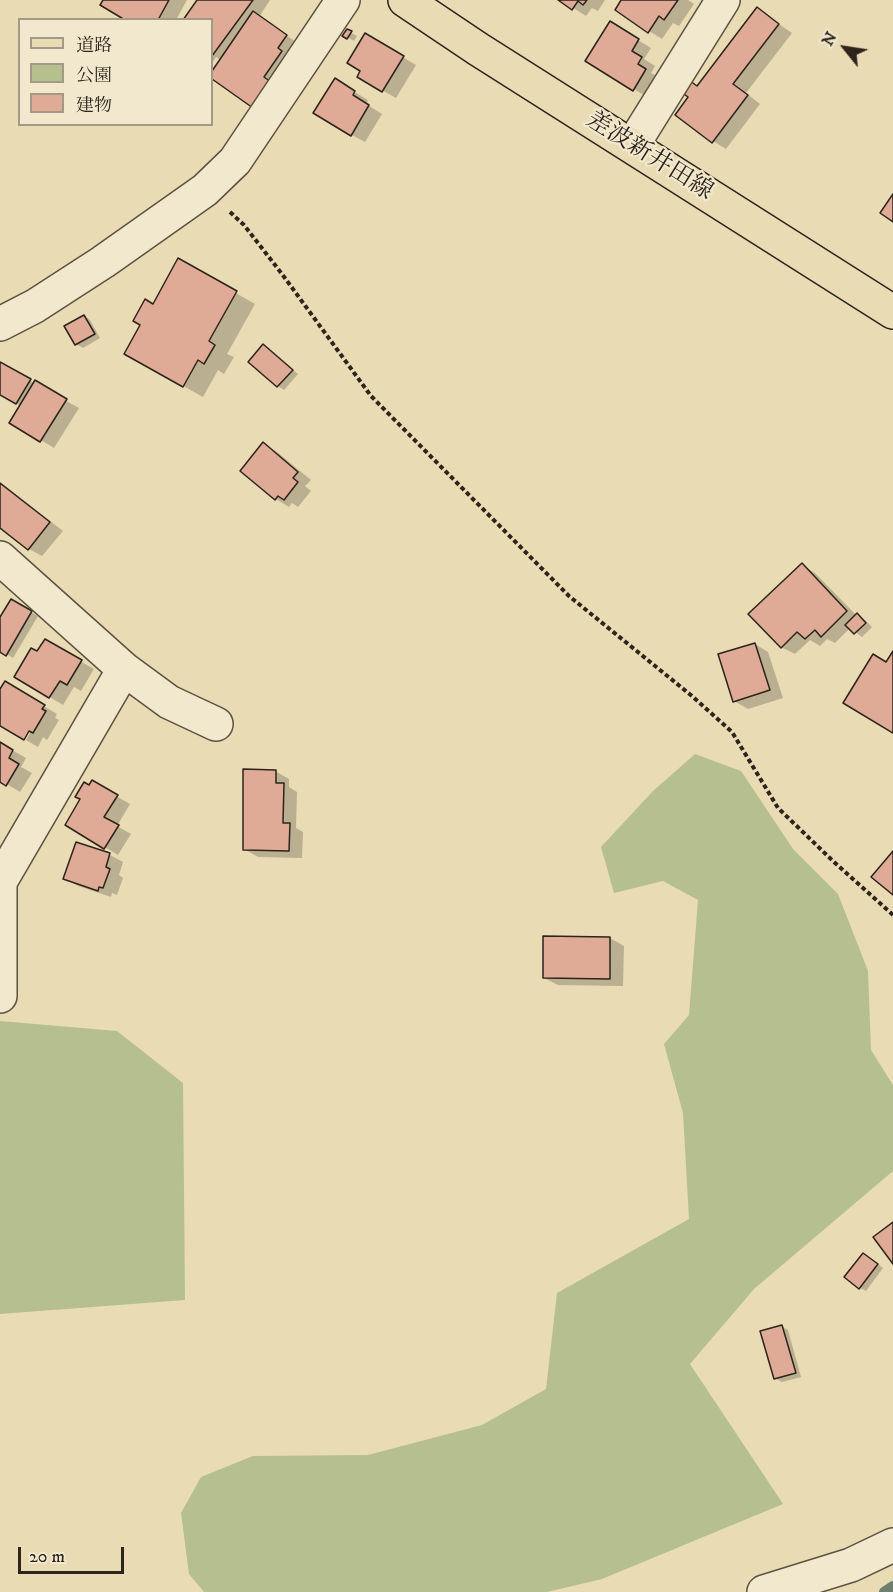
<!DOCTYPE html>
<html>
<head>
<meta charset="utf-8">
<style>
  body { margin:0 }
  #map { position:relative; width:893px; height:1592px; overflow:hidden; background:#e9dbb4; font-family:"IM FELL DW Pica","Noto Serif JP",serif }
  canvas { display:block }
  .legend { position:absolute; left:18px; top:18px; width:195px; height:108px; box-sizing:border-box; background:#f1e8ce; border:2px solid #a39a86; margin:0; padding:8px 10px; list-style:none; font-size:18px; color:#2d241b }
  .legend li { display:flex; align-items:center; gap:12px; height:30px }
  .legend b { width:30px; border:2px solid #a39a86 }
  .north { position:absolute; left:815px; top:18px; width:60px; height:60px; -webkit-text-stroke:4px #f1e8ce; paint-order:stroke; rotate:300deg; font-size:16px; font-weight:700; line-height:24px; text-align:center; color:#2d241b }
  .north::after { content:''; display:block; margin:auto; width:21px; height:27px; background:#2d241b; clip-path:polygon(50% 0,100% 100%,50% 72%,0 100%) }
  .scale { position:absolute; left:18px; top:1547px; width:106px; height:27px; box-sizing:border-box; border:3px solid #2d241b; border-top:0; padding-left:8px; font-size:18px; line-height:21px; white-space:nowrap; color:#2d241b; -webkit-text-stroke:4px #f1e8ce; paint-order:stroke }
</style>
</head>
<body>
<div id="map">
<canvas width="893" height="1592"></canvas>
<ul class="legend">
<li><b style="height:8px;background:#e9dbb4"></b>道路</li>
<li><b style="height:16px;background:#b5c08e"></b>公園</li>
<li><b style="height:16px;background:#dfaa96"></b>建物</li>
</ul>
<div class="north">N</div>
<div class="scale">20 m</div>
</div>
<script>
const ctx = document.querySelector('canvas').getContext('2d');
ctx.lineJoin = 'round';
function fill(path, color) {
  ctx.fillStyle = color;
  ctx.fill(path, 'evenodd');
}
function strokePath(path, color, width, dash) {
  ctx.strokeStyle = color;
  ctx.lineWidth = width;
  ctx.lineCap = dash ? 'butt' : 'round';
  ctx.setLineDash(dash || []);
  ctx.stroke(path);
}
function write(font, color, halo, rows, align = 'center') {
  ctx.font = font + ' "IM FELL DW Pica","Noto Serif JP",serif';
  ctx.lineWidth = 4.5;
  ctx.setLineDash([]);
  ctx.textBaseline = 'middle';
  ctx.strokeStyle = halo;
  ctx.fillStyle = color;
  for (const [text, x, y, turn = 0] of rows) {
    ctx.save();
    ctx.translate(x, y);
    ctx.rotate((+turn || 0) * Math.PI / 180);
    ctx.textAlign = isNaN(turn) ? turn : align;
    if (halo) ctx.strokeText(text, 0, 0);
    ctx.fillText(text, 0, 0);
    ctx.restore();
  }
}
const green = new Path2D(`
  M695,754L741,771L793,849L838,894L868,971L871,1050L893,1085V1171L754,1289L690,1364L783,1504L602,1579L547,1592H204L189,1574L181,1513L201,1477L253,1456L368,1455L482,1425L546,1389L557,1293L689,1219L683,1113L664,1044L689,1015L698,900L663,881L614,893L601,847L653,791Z
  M0,1021L117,1031L183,1083L185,1300L0,1314Z`);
const shadow = new Path2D(`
  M104,0H187L176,20H128Z
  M199,0H270L259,17L299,44L254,107L212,77V74L221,60L216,57L212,63V20Z
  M561,0H605L598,11L592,8L586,16Z
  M623,0H688L694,4L679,26L673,23L662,39L649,31Z
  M757,9L792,33L746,93L760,104L726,149L713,141L698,87Z
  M610,23L651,48L644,59L655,66L651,73L659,77L647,97L634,89Z
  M348,31L357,36L354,41L345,36Z
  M379,43L416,65L396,98L359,77Z
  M348,88L368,100L366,104L382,114L365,142L352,135Z
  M178,260L255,304L227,354L234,357L224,374L218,370L203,397L126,354Z
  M84,316L90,320L100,338L83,348L76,344Z
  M264,346L298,374L284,390L278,386Z
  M0,364L79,408L54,448L11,422L21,406L0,393Z
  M263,444L277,452L311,480L305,486L311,491L298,507L292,503L289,507L276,499L242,471Z
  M0,482L63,531L42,556L29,549L0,526Z
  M802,565L815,573L857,616L864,619L872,627L862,637L850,628L835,643L827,639L820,646L810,640L795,654L781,647Z
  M11,601L38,616L13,658L0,650V620Z
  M45,641L94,669L81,691L74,687L63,705L16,677L38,653Z
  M755,644L768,652L783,698L748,709L734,701Z
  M5,683L57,714L55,718L59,720L47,740L43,737L38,747L26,740L34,725H0V692Z
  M0,743L26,758L21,767L32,773L20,792L0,780Z
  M275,771L289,779V787L297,792L296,828L303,832L302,858L258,857L244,849Z
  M92,782L130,804L117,826L131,834L118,855L67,824Z
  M77,843L110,855L123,862L119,875L123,878L117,895L112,893L111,897L78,886L64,878Z
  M545,938H610L624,946L623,986L558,985L544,978Z
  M870,1258L883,1268L866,1291L860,1288Z
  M781,1326L788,1330L801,1377L782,1382L775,1378Z`);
const stream = new Path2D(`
  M884,1592L893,1586`);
const building = new Path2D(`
  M103,0H169L158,20H125L100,5Z
  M197,0H253L212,56V20H183Z
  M558,0H587L583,5L578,1L572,10Z
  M621,0H678L664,20L659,16L648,33L615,10Z
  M757,7L779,24L733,84L748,95L712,143L675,115L688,97L680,91L689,80L697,86Z
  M253,11L287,35L278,48L282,51L264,77L271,82L253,108L212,79V71Z
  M610,21L639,39L632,51L642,57L638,64L646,69L633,91L585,61Z
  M347,29L352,31L347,39L342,36Z
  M365,33L404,56L382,92L357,77L360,71L347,63Z
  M335,78L355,91L353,95L369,105L351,136L313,113Z
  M893,194V222L880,213Z
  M178,258L237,291L209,341L215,345L204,364L198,360L183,387L124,354L140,325L133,321L145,299L153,304Z
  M84,315L95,334L75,345L64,326Z
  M263,344L293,370L277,387L248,362Z
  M0,362L31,379L16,404L0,395Z
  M35,380L67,399L40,442L9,423Z
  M263,442L298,472L293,478L298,482L284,500L278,496L275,500L240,471Z
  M0,483L50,522L28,550L0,528Z
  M802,563L847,611L821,637L815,630L805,639L797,632L781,648L748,614Z
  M11,599L32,611L6,656L0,652V617Z
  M857,613L866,623L854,634L845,625Z
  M45,639L82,660L67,685L60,681L49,698L14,677L31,648L37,651Z
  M755,643L770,690L733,702L718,654Z
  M893,651V733L843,703L873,654L886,662Z
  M5,681L45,705L42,709L46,711L33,733L29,731L24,740L0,726V689Z
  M0,742L13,750L9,758L19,764L6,786L0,782Z
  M243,769L276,770V783H284L283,823H290L289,851L243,850Z
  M92,780L118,795L104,817L119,825L104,849L65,825L80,799L75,797L84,782L89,785Z
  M76,842L110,853L106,867L110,869L103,888L99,887L98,891L63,879Z
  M893,851V895L871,877Z
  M543,936L610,937V979L543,978Z
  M893,1222V1264L873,1237Z
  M863,1253L878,1264L859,1289L844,1277Z
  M782,1325L796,1373L774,1379L760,1331Z`);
const path = new Path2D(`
  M230,212L244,225L282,274L371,396L569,596L692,696L732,732L778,808L834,862L893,915`);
const minor = new Path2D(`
  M632,146L723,0
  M0,324L35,306L103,262L205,190L235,161L343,0
  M0,558L124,669L169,702L216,724
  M0,996V882L124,669
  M764,1592L851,1565L893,1545`);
const major = new Path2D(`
  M405,0L478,49L893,312`);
const streetNames = [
  ["差波新井田線",649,157,32]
];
fill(green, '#b5c08e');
fill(shadow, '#0003');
strokePath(stream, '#6e7f6f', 10);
fill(building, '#dfaa96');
strokePath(building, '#2d241b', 1.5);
strokePath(minor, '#5c5241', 36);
strokePath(major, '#2d241b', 36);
strokePath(path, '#2d241b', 4, [4.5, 3]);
strokePath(minor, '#f1e8ce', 33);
strokePath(major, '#e9dbb4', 33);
write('24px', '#2d241b', '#f1e8ce', streetNames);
</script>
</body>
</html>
